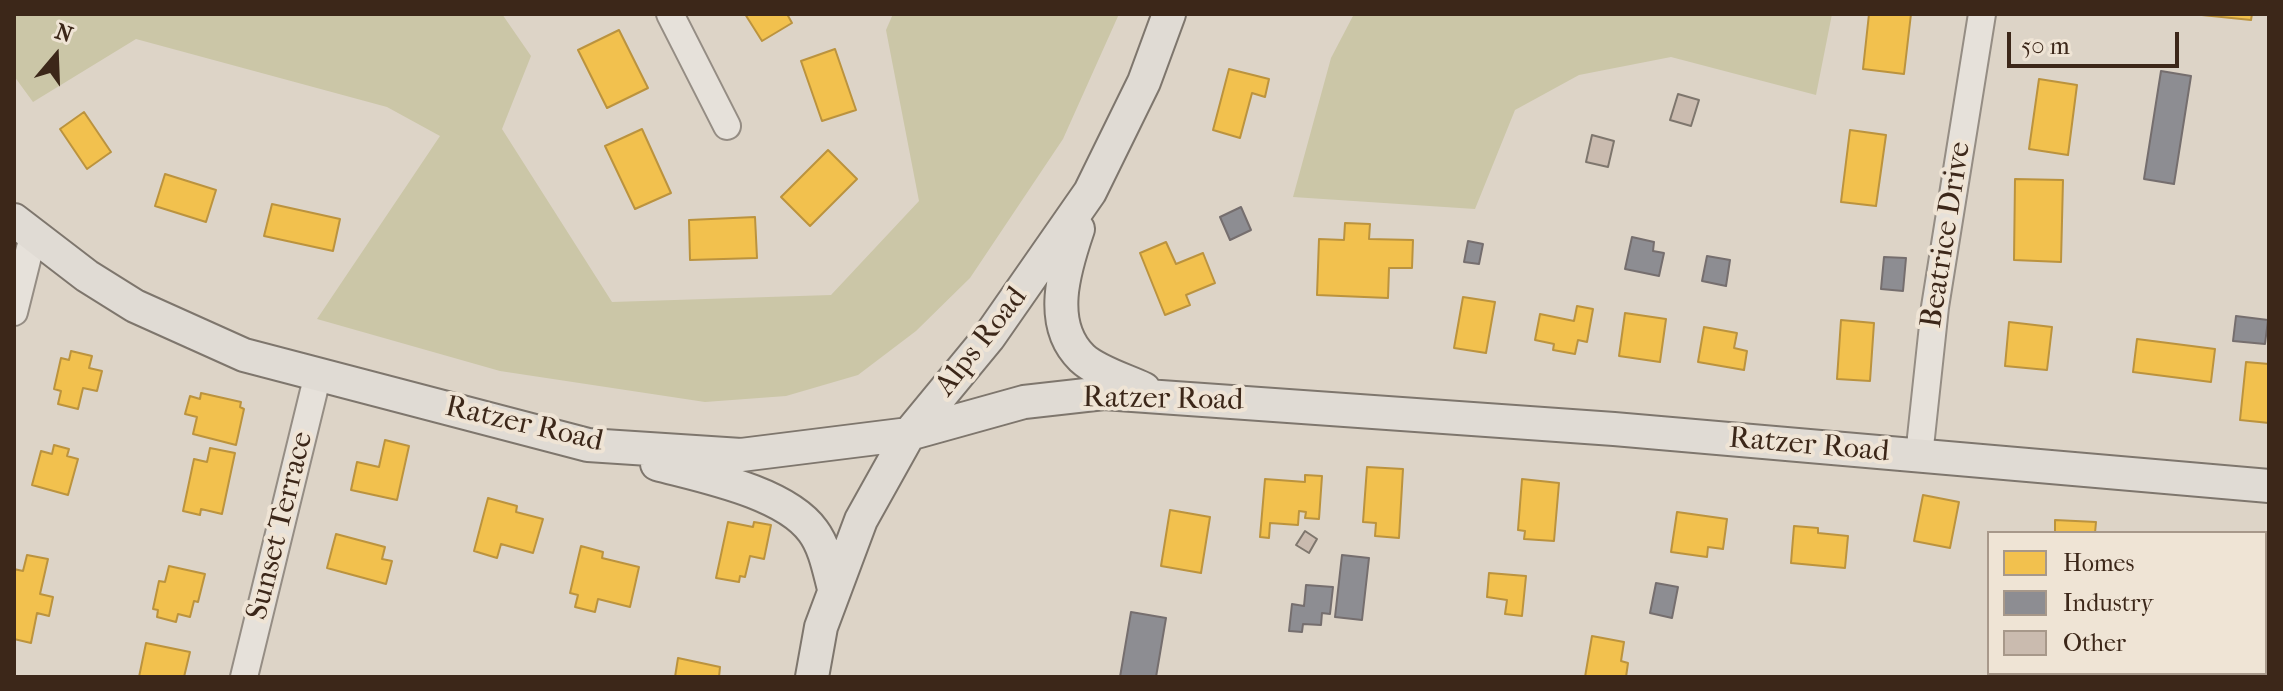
<!DOCTYPE html>
<html>
<head>
<meta charset="utf-8">
<style>
  body { margin:0 }
  #map { position:relative; width:2283px; height:691px; overflow:hidden; background:#ddd4c7; font-family:"IM FELL French Canon",serif }
  canvas { display:block }
  .frame { position:absolute; inset:0; border:16px solid #3c2719; pointer-events:none }
  .legend { position:absolute; left:1987px; top:531px; width:280px; height:144px; box-sizing:border-box; background:#efe4d5; border:2px solid #a7988a; margin:0; padding:10px 14px; list-style:none; font-size:24px; color:#3c2719 }
  .legend li { display:flex; align-items:center; gap:16px; height:40px }
  .legend b { width:40px; border:2px solid #a7988a }
  .north { position:absolute; left:16px; top:16px; width:80px; height:80px; -webkit-text-stroke:6px #efe4d5; paint-order:stroke; rotate:19deg; font-size:22px; font-weight:700; line-height:32px; text-align:center; color:#3c2719 }
  .north::after { content:''; display:block; margin:auto; width:28px; height:36px; background:#3c2719; clip-path:polygon(50% 0,100% 100%,50% 72%,0 100%) }
  .scale { position:absolute; left:2007px; top:32px; width:172px; height:36px; box-sizing:border-box; border:4px solid #3c2719; border-top:0; padding-left:10px; font-size:24px; line-height:28px; white-space:nowrap; color:#3c2719; -webkit-text-stroke:6px #efe4d5; paint-order:stroke }
</style>
</head>
<body>
<div id="map">
<canvas width="2283" height="691"></canvas>
<div class="frame"></div>
<ul class="legend">
<li><b style="height:22px;background:#f2c14e"></b>Homes</li>
<li><b style="height:22px;background:#8d8d92"></b>Industry</li>
<li><b style="height:22px;background:#cabbaf"></b>Other</li>
</ul>
<div class="north">N</div>
<div class="scale">50 m</div>
</div>
<script>
const ctx = document.querySelector('canvas').getContext('2d');
ctx.lineJoin = 'round';
function fill(path, color) {
  ctx.fillStyle = color;
  ctx.fill(path, 'evenodd');
}
function strokePath(path, color, width, dash) {
  ctx.strokeStyle = color;
  ctx.lineWidth = width;
  ctx.lineCap = dash ? 'butt' : 'round';
  ctx.setLineDash(dash || []);
  ctx.stroke(path);
}
function write(font, color, halo, rows, align = 'center') {
  ctx.font = font + ' "IM FELL French Canon",serif';
  ctx.lineWidth = 8;
  ctx.setLineDash([]);
  ctx.textBaseline = 'middle';
  ctx.strokeStyle = halo;
  ctx.fillStyle = color;
  for (const [text, x, y, turn = 0] of rows) {
    ctx.save();
    ctx.translate(x, y);
    ctx.rotate((+turn || 0) * Math.PI / 180);
    ctx.textAlign = isNaN(turn) ? turn : align;
    if (halo) ctx.strokeText(text, 0, 0);
    ctx.fillText(text, 0, 0);
    ctx.restore();
  }
}
const green = new Path2D(`
  M14,14H502L531,56L502,129L612,302L831,295L919,201L886,30L893,14H1119L1063,139L970,278L916,331L858,375L786,396L705,402L500,371L317,319L440,136L387,107L136,39L33,102L14,76Z
  M1354,14H1832L1816,95L1671,57L1579,75L1515,110L1475,209L1293,197L1331,58Z`);
const homes = new Path2D(`
  M745,14H787L792,23L762,41Z
  M1869,14H1911L1904,74L1863,69Z
  M2192,14H2252L2251,20Z
  M619,30L648,88L607,108L578,50Z
  M835,49L856,110L822,121L801,61Z
  M1229,69L1269,79L1265,97L1252,93L1240,138L1213,130Z
  M2039,79L2077,85L2068,155L2029,149Z
  M84,112L111,152L87,169L60,129Z
  M642,129L671,193L635,209L605,146Z
  M1850,130L1886,135L1876,206L1841,202Z
  M828,150L857,179L810,226L781,197Z
  M165,174L216,190L206,222L155,206Z
  M2015,179L2063,180L2061,262L2014,260Z
  M272,204L340,219L333,251L264,236Z
  M755,217L757,258L690,260L689,220Z
  M1345,223L1370,224L1369,239L1413,240L1412,268H1389L1388,298L1317,295L1319,239L1344,240Z
  M1166,242L1176,264L1203,253L1215,283L1186,295L1190,305L1165,315L1140,253Z
  M1463,297L1495,302L1486,353L1454,348Z
  M1577,306L1593,309L1587,342L1578,340L1575,354L1553,350L1554,344L1535,340L1540,314L1574,321Z
  M1625,313L1666,319L1660,362L1619,356Z
  M1841,320L1874,323L1870,381L1837,379Z
  M2009,322L2052,327L2047,370L2005,366Z
  M1704,327L1737,333L1734,348L1747,351L1744,370L1698,362Z
  M2137,339L2215,349L2211,382L2133,372Z
  M71,351L92,356L89,368L102,371L97,391L83,388L78,409L58,404L61,391L54,389L61,358L69,360Z
  M2246,362L2269,364V423L2240,420Z
  M201,393L241,402L240,407L244,409L236,445L193,434L197,417L185,414L190,396L200,399Z
  M385,440L409,446L397,500L351,490L357,462L379,467Z
  M54,445L69,449L67,456L78,459L68,495L32,485L41,451L52,454Z
  M210,448L235,453L222,514L201,509L200,515L183,511L194,459L207,462Z
  M1367,467L1403,469L1399,538L1375,536L1376,523L1363,522Z
  M1305,475L1322,476L1319,519L1305,518L1306,512L1299,511L1298,525L1270,523L1269,538L1260,537L1265,479L1305,482Z
  M1522,479L1559,483L1554,541L1524,539L1525,531L1518,530Z
  M1923,495L1959,502L1950,548L1914,541Z
  M488,498L517,506L516,512L543,519L533,553L501,544L497,558L474,551Z
  M1170,510L1210,517L1201,573L1161,566Z
  M1677,512L1727,519L1723,549L1708,547L1707,557L1671,552Z
  M2055,520L2096,522L2095,533H2055Z
  M728,522L753,527L754,522L771,525L764,559L750,556L745,577L740,576L739,582L716,578Z
  M1794,526L1818,528V533L1848,536L1845,568L1791,563Z
  M336,534L385,547L382,559L392,561L386,584L327,568Z
  M581,546L603,552L602,558L639,567L630,607L598,599L595,612L575,607L578,595L570,593Z
  M27,555L48,559L40,594L53,597L49,616L37,613L31,643L14,639V569L23,571Z
  M169,566L205,574L198,602L194,601L190,617L178,614L176,622L157,617L158,610L153,609L159,581L165,582Z
  M1489,573L1526,576L1522,616L1505,614L1507,600L1487,597Z
  M1592,636L1624,642L1621,661L1628,663L1626,677H1585Z
  M146,643L190,652L184,677H139Z
  M678,658L720,667L719,677H675Z`);
const industry = new Path2D(`
  M2161,71L2191,76L2174,184L2144,179Z
  M1241,207L1251,230L1230,240L1220,217Z
  M1632,237L1654,242L1653,251L1664,253L1659,276L1625,269Z
  M1468,241L1483,244L1479,264L1464,262Z
  M1707,256L1730,260L1726,286L1702,281Z
  M1884,257L1906,258L1903,291L1881,289Z
  M2236,316L2268,320L2265,344L2233,341Z
  M1342,555L1369,558L1362,620L1335,617Z
  M1656,583L1678,587L1672,618L1650,613Z
  M1306,585L1333,587L1330,614L1322,613L1321,625L1303,624L1302,632L1289,631L1292,604L1304,606Z
  M1131,612L1166,618L1156,677H1120Z`);
const building = new Path2D(`
  M1678,94L1699,100L1691,126L1670,120Z
  M1592,135L1614,141L1608,167L1586,162Z
  M1305,531L1317,539L1309,553L1296,545Z`);
const minor = new Path2D(`
  M670,14L727,126
  M14,312L33,236
  M1919,456L1935,307L1982,14
  M244,677L318,374`);
const major = new Path2D(`
  M14,220L87,276L135,306L244,355L588,445L741,455L909,434L1024,402L1104,393L1614,429L2269,486
  M1078,229C1064,270 1047,324 1082,358C1097,372 1125,380 1144,389
  M657,464C702,476 785,492 813,531C825,547 829,570 834,589
  M812,677L821,627L861,520L909,434L989,337L1090,192L1144,82L1169,14`);
const streetNames = [
  ["Beatrice Drive",1947,235,-81],
  ["Alps Road",982,342,-52],
  ["Ratzer Road",1163,400,1],
  ["Ratzer Road",524,425,13],
  ["Ratzer Road",1809,446,5],
  ["Sunset Terrace",281,526,-76]
];
fill(green, '#cbc6a7');
fill(homes, '#f2c14e');
strokePath(homes, '#bb933e', 2);
fill(industry, '#8d8d92');
strokePath(industry, '#756e6e', 2);
fill(building, '#cabbaf');
strokePath(building, '#7e766d', 2);
strokePath(minor, '#958d84', 30);
strokePath(major, '#7e766d', 36);
strokePath(minor, '#e6e1da', 26);
strokePath(major, '#e0dbd4', 32);
write('30px', '#3c2719', '#efe4d5', streetNames);
</script>
</body>
</html>
